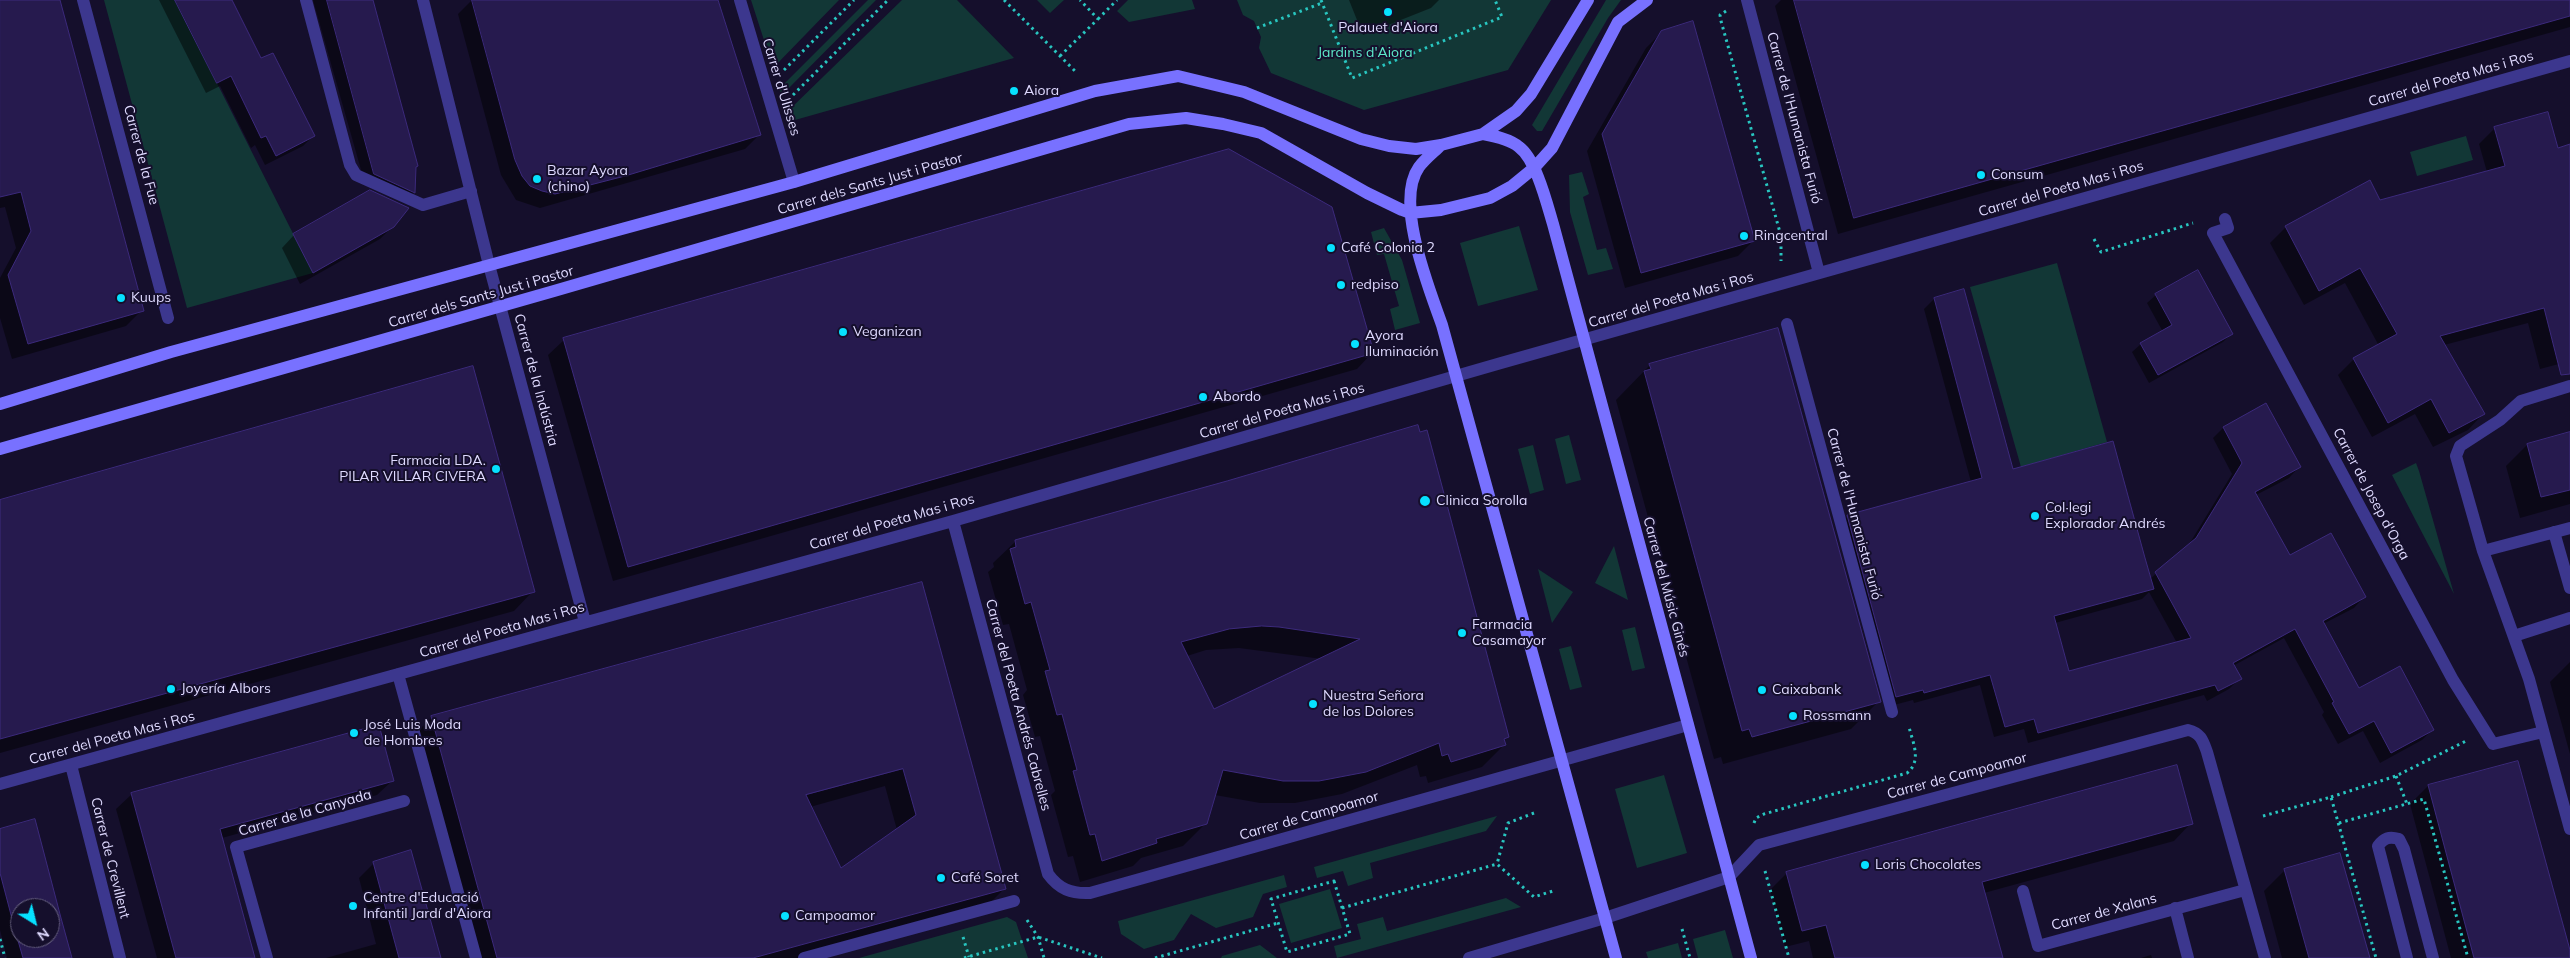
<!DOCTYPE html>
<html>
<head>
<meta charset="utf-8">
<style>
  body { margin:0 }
  #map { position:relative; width:2570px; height:958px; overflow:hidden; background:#150f2c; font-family:Mulish,sans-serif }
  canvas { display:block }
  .north { position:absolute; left:10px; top:898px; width:50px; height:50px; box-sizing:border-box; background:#150f2c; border:1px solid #666080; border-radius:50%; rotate:144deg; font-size:14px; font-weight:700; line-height:20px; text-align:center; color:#dfdaff }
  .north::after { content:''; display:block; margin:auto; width:18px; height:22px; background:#06e1ff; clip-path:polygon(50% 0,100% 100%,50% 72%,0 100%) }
</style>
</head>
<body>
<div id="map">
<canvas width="2570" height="958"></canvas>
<div class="north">N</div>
</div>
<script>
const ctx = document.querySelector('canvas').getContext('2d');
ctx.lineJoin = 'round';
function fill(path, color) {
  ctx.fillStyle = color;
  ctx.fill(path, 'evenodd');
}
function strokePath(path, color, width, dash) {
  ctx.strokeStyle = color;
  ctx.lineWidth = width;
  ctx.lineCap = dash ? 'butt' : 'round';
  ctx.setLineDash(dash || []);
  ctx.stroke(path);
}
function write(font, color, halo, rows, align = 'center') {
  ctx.font = font + ' Mulish,sans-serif';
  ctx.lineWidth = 4;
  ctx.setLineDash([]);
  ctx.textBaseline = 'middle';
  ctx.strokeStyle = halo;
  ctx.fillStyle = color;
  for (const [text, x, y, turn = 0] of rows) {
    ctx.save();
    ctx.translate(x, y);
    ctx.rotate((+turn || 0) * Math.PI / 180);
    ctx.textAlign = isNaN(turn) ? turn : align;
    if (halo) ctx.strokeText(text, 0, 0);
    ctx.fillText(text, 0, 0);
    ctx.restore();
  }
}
const green = new Path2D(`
  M104,0H175L313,273L187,308Z
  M751,0H839L773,68Z
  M868,0H876L782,95L779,89Z
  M902,0H957L1014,58L795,120L787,112Z
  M1037,0H1064L1050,13Z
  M1128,0H1192L1195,9L1129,22L1117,11Z
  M1237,0H1551L1508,70L1364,110L1271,73L1259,48L1261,37L1257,28L1254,21L1243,15Z
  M1606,0H1621L1608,18L1542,131H1537L1532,125Z
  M2466,136L2473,160L2417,176L2410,152Z
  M1582,172L1589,194L1583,197L1597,250L1606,248L1613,269L1588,275L1570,212L1569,175Z
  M1519,226L1538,290L1478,306L1460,243Z
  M1384,228L1402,260L1420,323L1395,330L1390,309L1399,306L1384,254L1377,255L1371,232Z
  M2057,263L2107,442L2021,467L1970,287Z
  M1569,435L1581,480L1566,484L1555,439Z
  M1533,445L1544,490L1530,494L1518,449Z
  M2416,463L2419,471L2454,594L2392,475Z
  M1614,546L1628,600L1595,583Z
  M1538,569L1573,592L1552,623Z
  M1635,627L1645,668L1632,671L1622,630Z
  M1571,646L1582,687L1570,690L1559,649Z
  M1664,775L1687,853L1637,868L1615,789Z
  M1497,816L1486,831L1370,863L1373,878L1348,886L1343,871L1317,878L1314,867Z
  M1284,875L1287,887L1263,894L1253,917L1216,928L1191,914L1174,940L1144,949L1121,934L1118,921Z
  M1330,889L1342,928L1291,943L1279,904Z
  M1506,898L1521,907L1337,958L1334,946L1361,939L1357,924L1383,917L1387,931Z
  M1007,917L1016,922L1028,958H859Z
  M1725,930L1733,958H1698L1693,939Z
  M1678,943L1682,958H1648L1646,952Z
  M1260,945L1277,958H1221L1222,956Z`);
const shadow = new Path2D(`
  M0,0H57L142,310L126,326L12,359L0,318V278L16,248L5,207L0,208Z
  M159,0H231L261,60L313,136L303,146L265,165L255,145L251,148L220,86L206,93Z
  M313,0H372L415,167L414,192L405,202L365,184Z
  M472,0H718L760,134L745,149L540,208L516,200L501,175L458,14Z
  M1349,0H1439L1431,8L1363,35Z
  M1781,0H2570V27L1838,234L1775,6Z
  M1662,32L1754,240L1738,256L1625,288L1587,151L1646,48Z
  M2495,128L2557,149L2570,146V361L2540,369L2528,323L2444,345L2483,414L2468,430L2433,447L2415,414L2372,437L2338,375L2354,359L2379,346L2345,283L2304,305L2270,243L2286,227L2370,182L2380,201L2487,172L2479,144Z
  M393,226L380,239L300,284L282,248L294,235Z
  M2156,295L2231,334L2223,342L2149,383L2132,352L2141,344L2163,332L2147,303Z
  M1934,299L2012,471L2150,579L2188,546L2232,474L2213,438L2223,428L2266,405L2299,467L2289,478L2256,495L2289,557L2364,597L2354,608L2323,624L2358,689L2433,729L2422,740L2380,763L2363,731L2338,744L2322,715L2324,712L2284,638L2233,666L2240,678L2229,689L2207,701L2204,695L2028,743L2024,729L1994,737L1980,685L1914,703L1913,700L1886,707L1837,527L1848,516L1971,482L1924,309ZM2149,592L2177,643L2068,673L2055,623L2142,599Z
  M564,340L1372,353L1357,369L613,581L548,355Z
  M1650,365L1879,701L1851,729L1723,764L1721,757L1714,759L1616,400Z
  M2570,433V504L2520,518L2506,466L2527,445Z
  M1227,483L1508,737L1503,741L1504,745L1482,767L1428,783L1426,776L1420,777L1417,765L1342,794L1295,803H1260L1215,795L1206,823L1183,846L1141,858L1133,866L1080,882L1073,856L1068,857L1051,795L1055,791L1040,736L1035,737L1023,695L1027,690L1009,624L1003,625L988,572L994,567L993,563L1016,541ZM1239,648L1322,659L1214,711L1187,656L1206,650Z
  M0,501L533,591L514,611L0,753Z
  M921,583L1004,889L986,907L799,958H475L414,735L432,717ZM885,786L897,830L840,870L810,807Z
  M2570,662V754L2550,682Z
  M2517,762L2570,958H2451L2410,804L2428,786Z
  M393,780L377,795L222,838L254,958H157L116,809L132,794Z
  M34,821L71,958H7L0,930V830ZM20,908H50V938H20Z
  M2191,823L2174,841L1984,893L2002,958H1813L1809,941L1785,947L1770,890L1787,873Z
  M374,863L440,958H326L376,944L359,878Z
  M2285,870L2369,958H2282L2264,891Z
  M2151,955L2152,958H2141Z`);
const building = new Path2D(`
  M0,0H60L144,311L28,344L8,275L31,231L21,192L0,197Z
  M175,0H232L261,58L273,53L315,136L276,156L266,136L261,138L231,76L217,83Z
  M327,0H373L418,166L416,167L415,193L374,174Z
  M472,0H718L761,135L625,176L555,194L542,191L530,186L522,176L515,160Z
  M1794,0H2570V16L1854,218Z
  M1693,21L1755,241L1641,273L1602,134L1661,31Z
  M2548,112L2558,148L2570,144V374L2561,375L2544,308L2440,336L2485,414L2449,433L2431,399L2388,423L2353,358L2397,334L2360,268L2319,291L2285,226L2370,180L2380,200L2505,166L2494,127Z
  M1229,149L1332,207L1374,353L628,567L563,338Z
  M370,190L409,208L394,227L313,273L293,234Z
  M2198,270L2233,334L2158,375L2140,343L2172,325L2155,294Z
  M1964,289L2013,469L2113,441L2145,558L2154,589L2054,616L2069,671L2191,638L2155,572L2196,538L2242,463L2223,427L2266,403L2301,467L2255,492L2290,555L2331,533L2366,597L2323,621L2359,688L2400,666L2434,730L2391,753L2374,721L2349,734L2332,703L2334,702L2295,629L2233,663L2242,679L2218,691L2215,685L2038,733L2034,719L2005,727L1990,675L1924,693L1923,690L1896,697L1847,515L1982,478L1934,298Z
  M1778,328L1881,702L1752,737L1749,729L1742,731L1644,371L1651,369L1649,364Z
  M473,366L535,592L0,739V500Z
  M1418,425L1420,432L1427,430L1509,737L1504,739L1506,745L1451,762L1448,754L1442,756L1439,743L1366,772L1319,781H1283L1223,770L1207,824L1156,839L1157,843L1102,861L1095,834L1090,835L1073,771L1077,770L1062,714L1057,715L1045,671L1050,670L1031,602L1025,604L1010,549L1016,547L1015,540L1227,481ZM1262,626L1279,627L1360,639L1214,709L1181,642L1229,629Z
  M2570,432V490L2541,497L2527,444Z
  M922,582L1006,889L753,958H497L431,716ZM903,769L916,815L841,868L806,795Z
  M379,725L394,781L220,829L255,958H176L131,793Z
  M2518,761L2570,950V958H2474L2428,785Z
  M2177,765L2193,824L1982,882L2003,958H1835L1826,925L1802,931L1786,872Z
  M35,819L61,918L72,958H23L15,930L0,873V829ZM20,908H50V938H20Z
  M411,850L441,958H399L373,862Z
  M2340,853L2370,958H2309L2284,869Z`);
const path = new Path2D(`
  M1004,0L1076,72
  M1321,0L1352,78L1502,17L1495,0
  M1726,11L1720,15L1721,21L1781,236V261
  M1098,19L1117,0
  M1257,28L1322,3
  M1060,56L1098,19L1080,0
  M784,70L854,0
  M793,95L888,0
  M2094,239L2101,252L2193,223
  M2396,776L2407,804
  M2331,797L2396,776L2466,741
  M1534,813L1508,823L1497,864L1534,897L1556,890
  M2263,816L2331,797L2376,958
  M1754,823L1756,818L1764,814L1907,773C1922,761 1913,743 1909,727
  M2339,823L2424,799L2468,958
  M1765,871L1789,958
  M1334,881L1350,934L1287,952L1271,899Z
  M1342,908L1497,864
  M1027,920L1038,937L1044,958
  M1682,929L1690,958
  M963,937L969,957
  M0,939L5,958
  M964,958L1038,937L1102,958
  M1155,958L1278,923`);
const street = new Path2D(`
  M83,0L168,318
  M306,0L350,165L356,175L423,205L471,191
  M423,0L489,265L585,622
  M740,0L794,182
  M1747,0L1819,273
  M2225,219L2228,228L2213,233L2453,680L2493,744L2543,732
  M1787,324L1892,712
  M2570,386L2521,401L2500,420L2460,446L2456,456L2483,551L2529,679L2570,829
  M953,521L1048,874C1059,889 1071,894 1090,893L1688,725
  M2554,532L2570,588
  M2483,551L2570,528
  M2514,636L2570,618
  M398,674L476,958
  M71,765L120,958
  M0,784L953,521L1501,363L2570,61
  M2023,891L2038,946L2245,890
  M2175,908L2188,958
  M267,958L236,847L404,801
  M804,958L1014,901
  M1469,958L1605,918L1729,877L1759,845L2188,730C2201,733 2203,741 2207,752L2265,958
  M2407,958L2378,846C2384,838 2389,836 2399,839L2404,849L2433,958`);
const secondary = new Path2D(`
  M1483,134C1494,136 1510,139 1519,147C1536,159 1547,204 1553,224L1751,958
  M1441,145C1434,152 1425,159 1419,167C1394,202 1429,288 1442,325L1616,958
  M0,404L171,352L794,182L1095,91L1178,76L1244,92L1361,139L1389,146L1416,149L1441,145L1483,134L1516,111L1531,94L1588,0
  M0,449L554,291L1129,124L1186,118L1223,124L1261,133L1367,193L1402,210L1410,213L1441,210L1490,198L1512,186L1534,168L1552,148L1618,22L1647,0`);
const markers = [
  [1388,12,5,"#06e1ff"],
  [1014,91,5,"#06e1ff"],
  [1981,175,5,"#06e1ff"],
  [537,179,5,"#06e1ff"],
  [1744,236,5,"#06e1ff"],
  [1331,248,5,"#06e1ff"],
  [1341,285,5,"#06e1ff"],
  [121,298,5,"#06e1ff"],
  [843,332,5,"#06e1ff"],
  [1355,344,5,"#06e1ff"],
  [1203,397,5,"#06e1ff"],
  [496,469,5,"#06e1ff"],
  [1425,501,6,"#06e1ff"],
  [2035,516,5,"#06e1ff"],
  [1462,633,5,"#06e1ff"],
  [171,689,5,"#06e1ff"],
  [1762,690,5,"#06e1ff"],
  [1313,704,5,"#06e1ff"],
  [1793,716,5,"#06e1ff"],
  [354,733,5,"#06e1ff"],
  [1865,865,5,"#06e1ff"],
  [941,878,5,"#06e1ff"],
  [353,906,5,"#06e1ff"],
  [785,916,5,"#06e1ff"]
];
const poiNames = [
  ["Palauet d'Aiora",1388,28,"center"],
  ["Aiora",1024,91],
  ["Bazar Ayora",547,171],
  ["(chino)",547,187],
  ["Consum",1991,175],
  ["Ringcentral",1754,236],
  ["Café Colonia 2",1341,248],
  ["redpiso",1351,285],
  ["Kuups",131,298],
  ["Veganizan",853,332],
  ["Ayora",1365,336],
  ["Iluminación",1365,352],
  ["Abordo",1213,397],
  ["Farmacia LDA.",486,461,"right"],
  ["PILAR VILLAR CIVERA",486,477,"right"],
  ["Clinica Sorolla",1436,501],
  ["Col·legi",2045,508],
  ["Explorador Andrés",2045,524],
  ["Farmacia",1472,625],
  ["Casamayor",1472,641],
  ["Joyería Albors",181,689],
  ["Caixabank",1772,690],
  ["Nuestra Señora",1323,696],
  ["de los Dolores",1323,712],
  ["Rossmann",1803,716],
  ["José Luis Moda",364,725],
  ["de Hombres",364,741],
  ["Loris Chocolates",1875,865],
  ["Café Soret",951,878],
  ["Centre d'Educació",363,898],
  ["Infantil Jardí d'Aiora",363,914],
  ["Campoamor",795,916]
];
const parkNames = [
  ["Jardins d'Aiora",1365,53]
];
const streetNames = [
  ["Carrer del Poeta Mas i Ros",2451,79,-16],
  ["Carrer d'Ulisses",781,87,73],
  ["Carrer de l'Humanista Furió",1794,118,75],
  ["Carrer de la Fue",141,155,75],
  ["Carrer dels Sants Just i Pastor",870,184,-16],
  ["Carrer del Poeta Mas i Ros",2061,189,-16],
  ["Carrer dels Sants Just i Pastor",481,297,-16],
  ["Carrer del Poeta Mas i Ros",1671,300,-16],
  ["Carrer de la Indústria",536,380,75],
  ["Carrer del Poeta Mas i Ros",1282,411,-16],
  ["Carrer de Josep d'Orga",2371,494,62],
  ["Carrer de l'Humanista Furió",1854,514,75],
  ["Carrer del Poeta Mas i Ros",892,522,-16],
  ["Carrer del Músic Ginés",1666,587,75],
  ["Carrer del Poeta Mas i Ros",502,630,-16],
  ["Carrer del Poeta Andrés Cabrelles",1018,705,75],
  ["Carrer del Poeta Mas i Ros",112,738,-15],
  ["Carrer de Campoamor",1957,776,-15],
  ["Carrer de la Canyada",305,813,-16],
  ["Carrer de Campoamor",1309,816,-16],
  ["Carrer de Crevillent",110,858,76],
  ["Carrer de Xalans",2104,912,-15]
];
fill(green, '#123736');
fill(shadow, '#0007');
fill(building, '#261a4e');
strokePath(building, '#3c2a7c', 1);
strokePath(path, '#28c6c0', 3, [2.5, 4]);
strokePath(street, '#3c378e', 12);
strokePath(secondary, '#7871ff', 12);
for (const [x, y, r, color] of markers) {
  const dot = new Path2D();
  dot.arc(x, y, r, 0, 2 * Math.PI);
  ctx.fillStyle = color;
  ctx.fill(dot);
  strokePath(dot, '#150f2c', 2);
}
write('14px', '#dfdaff', '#150f2c', poiNames, 'left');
write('14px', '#5de9c9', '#150f2c', parkNames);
write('14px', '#dfdaff', '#150f2c', streetNames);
</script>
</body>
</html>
